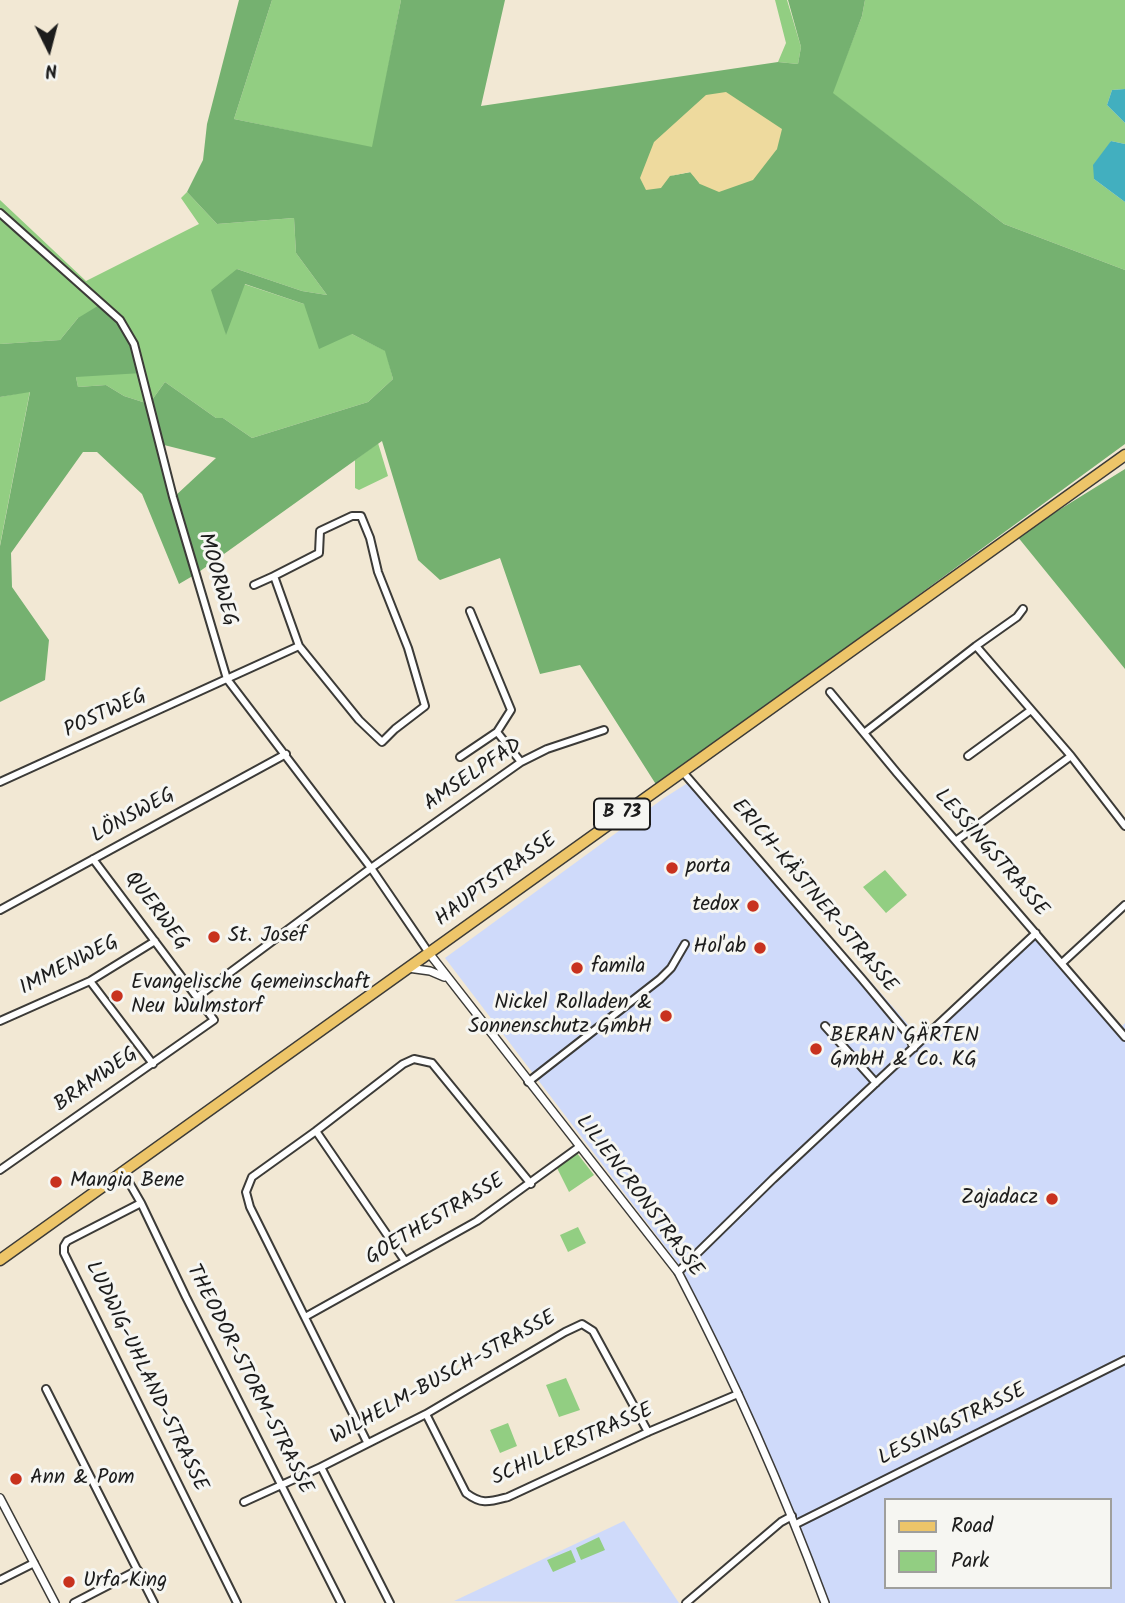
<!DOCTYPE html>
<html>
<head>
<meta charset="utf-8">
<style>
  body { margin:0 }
  #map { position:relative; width:1125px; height:1603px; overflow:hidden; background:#f2e8d4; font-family:Kalam,sans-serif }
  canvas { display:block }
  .legend { position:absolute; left:884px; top:1498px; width:228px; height:91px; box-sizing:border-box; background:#f6f6f2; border:2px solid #9f9f9c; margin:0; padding:9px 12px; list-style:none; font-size:21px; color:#1c1c1c }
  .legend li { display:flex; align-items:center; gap:14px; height:35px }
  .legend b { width:35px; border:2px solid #9f9f9c }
  .north { position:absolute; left:14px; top:14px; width:70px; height:70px; -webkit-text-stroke:5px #f6f6f2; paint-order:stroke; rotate:174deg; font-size:19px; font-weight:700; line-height:28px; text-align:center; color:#1c1c1c }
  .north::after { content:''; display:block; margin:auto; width:24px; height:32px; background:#1c1c1c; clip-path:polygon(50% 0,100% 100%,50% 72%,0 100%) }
</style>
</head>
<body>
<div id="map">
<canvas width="1125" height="1603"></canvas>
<ul class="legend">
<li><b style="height:9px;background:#edc569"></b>Road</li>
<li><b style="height:19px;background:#92ce82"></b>Park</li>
</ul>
<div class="north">N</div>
</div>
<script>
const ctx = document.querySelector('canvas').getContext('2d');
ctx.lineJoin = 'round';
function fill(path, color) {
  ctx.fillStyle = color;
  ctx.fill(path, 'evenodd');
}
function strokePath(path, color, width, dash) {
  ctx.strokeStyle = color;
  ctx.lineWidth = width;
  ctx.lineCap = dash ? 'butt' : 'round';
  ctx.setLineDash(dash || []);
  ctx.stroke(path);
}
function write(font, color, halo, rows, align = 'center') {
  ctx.font = font + ' Kalam,sans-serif';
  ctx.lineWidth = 6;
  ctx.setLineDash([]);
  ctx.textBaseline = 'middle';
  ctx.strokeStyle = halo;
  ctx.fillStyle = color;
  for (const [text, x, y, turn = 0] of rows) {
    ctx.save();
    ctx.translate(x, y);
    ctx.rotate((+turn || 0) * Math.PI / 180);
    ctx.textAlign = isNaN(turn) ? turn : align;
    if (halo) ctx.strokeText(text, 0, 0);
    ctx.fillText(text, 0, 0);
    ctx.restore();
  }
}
const built = new Path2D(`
  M694,779L919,1037L1036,931L1120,1028L1125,1023V1603H829L798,1520L683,1270L445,958L664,798ZM885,1500H1109V1587H885Z
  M624,1521L679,1603L454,1601Z`);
const green = new Path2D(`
  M272,0H401L373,148L234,119Z
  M775,0H787L801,47L798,64L778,62L786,43Z
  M865,0H1125V89L1112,90L1107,105L1125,123V144L1111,141L1094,179L1125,202V270L1004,224L832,93L862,16Z
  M187,192L217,224L294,218L296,253L327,295L302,291L237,269L225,334L244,284L304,304L352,334L386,351L393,379L368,402L252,438L223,418H216L165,382L149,404L124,396L106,385L78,387L76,377L78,318L60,340L0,344V200L86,281L199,224L181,198Z
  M30,391L0,545V546V397Z
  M378,443L388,476L359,490L355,488V460Z
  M885,870L907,895L886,913L863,887Z
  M577,1153L594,1175L569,1192L557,1168Z
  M578,1227L586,1243L568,1252L560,1235Z
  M566,1378L580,1410L559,1417L546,1385Z
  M508,1423L517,1446L500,1453L490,1430Z
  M599,1537L605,1550L581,1560L576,1548Z
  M571,1550L576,1562L553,1572L547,1560Z`);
const forest = new Path2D(`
  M239,0H272L234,119L372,147L401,0H505L481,106L778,62L798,64L801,47L788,0H865L862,16L833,93L1004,224L1125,270V444L657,786L580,665L540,674L500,558L440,580L418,560L382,441L196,574L179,584L142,494L97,452H83L11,553L12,587L49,640L45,680L0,702V546L30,392L0,397V344L60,340L78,318L101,304C128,326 133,340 142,373L76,377L78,387L106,385L124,396L149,404L165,382L216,418H223L252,438L368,402L393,379L385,351L352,334L319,349L304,304L245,284L226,335L211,290L237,269L302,291L327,295L296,253L294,218L217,224L187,192L203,160L207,124ZM777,149L700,184L691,172L670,176ZM160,444L216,458L174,497Z
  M1125,469V669L1017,536Z`);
const sand = new Path2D(`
  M726,92L782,129L777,149L753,180L719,192L700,184L690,172L670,176L661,188L646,190L640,178L654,142L706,95Z`);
const water = new Path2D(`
  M1125,89V123L1107,105L1112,90Z
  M1111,141L1125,144V202L1094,179L1093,165Z`);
const minor = new Path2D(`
  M0,213L120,320L134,344L173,497L227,679L371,868L429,953
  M352,516H361L370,538L378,572L408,648L425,706L395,729L382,742L359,720L299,646L274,576L319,553L320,531Z
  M254,585L274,576
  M470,611L511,710L497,732L521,762
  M976,646L1071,756L1125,826
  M830,692L897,773L1125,1037
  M864,733L976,646L1017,617L1023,609
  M968,756L1031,710
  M460,757L497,732
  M682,771L862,979L907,1033L914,1048
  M0,782L299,646
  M957,840L1071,756
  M0,910L286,754
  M1062,963L1125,905
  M90,981L153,1064
  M197,997L371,868L521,762L547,749L604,730
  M0,1021L90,981L155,941
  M825,1026L876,1083
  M528,1082L660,979L671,968L685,944
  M316,1131L405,1261
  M0,1170L214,1020L93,859
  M123,1172L141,1203L186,1297L341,1603
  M141,1203L67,1241L64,1246V1253L237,1603
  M678,1272L773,1179L1036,933
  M305,1317L477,1221L579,1147
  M46,1389L154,1603
  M426,1414L466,1493C482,1505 489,1502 508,1497L648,1432L738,1394
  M367,1442L250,1207L246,1192L252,1177L316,1131L403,1064L414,1059L432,1063L531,1184
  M321,1467L390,1603
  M244,1502L321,1467L426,1414L565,1332L582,1324L593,1331L648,1432
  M796,1524L1125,1360
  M0,1580L34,1563
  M74,1603L138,1570
  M686,1603L781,1522L792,1516`);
const tertiary = new Path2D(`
  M429,953L678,1272C734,1379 783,1490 825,1603
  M408,968L430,971L444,977
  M0,1498L55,1603`);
const primary = new Path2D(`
  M0,1260L1125,455`);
const markers = [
  [672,868,7,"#c8321e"],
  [753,906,7,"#c8321e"],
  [214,937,7,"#c8321e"],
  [760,948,7,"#c8321e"],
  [577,968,7,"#c8321e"],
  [117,996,7,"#c8321e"],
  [666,1016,7,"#c8321e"],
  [816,1049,7,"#c8321e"],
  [56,1182,7,"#c8321e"],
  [1052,1199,7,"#c8321e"],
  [16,1479,7,"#c8321e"],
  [69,1582,7,"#c8321e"]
];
const shields = [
  [622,814,56]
];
const shieldNames = [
  ["B 73",622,814]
];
const streetNames = [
  ["MOORWEG",216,580,74],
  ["POSTWEG",106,715,-25],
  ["AMSELPFAD",474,776,-34],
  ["LÖNSWEG",134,817,-29],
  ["LESSINGSTRASSE",990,854,49],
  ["HAUPTSTRASSE",497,881,-36],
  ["ERICH-KÄSTNER-STRASSE",813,897,50],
  ["QUERWEG",155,912,53],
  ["IMMENWEG",70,967,-27],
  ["BRAMWEG",97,1081,-35],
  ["LILIENCRONSTRASSE",638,1197,53],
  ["GOETHESTRASSE",436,1221,-31],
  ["LUDWIG-UHLAND-STRASSE",145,1377,64],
  ["WILHELM-BUSCH-STRASSE",444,1379,-29],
  ["THEODOR-STORM-STRASSE",248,1380,63],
  ["LESSINGSTRASSE",953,1426,-26],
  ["SCHILLERSTRASSE",573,1446,-24]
];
const poiNames = [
  ["porta",686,868],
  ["tedox",739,906,"right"],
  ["St. Josef",228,937],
  ["Hol'ab",746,948,"right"],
  ["famila",591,968],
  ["Evangelische Gemeinschaft",131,984],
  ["Neu Wulmstorf",131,1008],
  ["Nickel Rolladen &",652,1004,"right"],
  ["Sonnenschutz GmbH",652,1028,"right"],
  ["BERAN GÄRTEN",830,1037],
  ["GmbH & Co. KG",830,1061],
  ["Mangia Bene",70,1182],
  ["Zajadacz",1038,1199,"right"],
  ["Ann & Pom",30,1479],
  ["Urfa King",83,1582]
];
fill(built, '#cfdafa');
fill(green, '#92ce82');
fill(forest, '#75b170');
fill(sand, '#eeda9e');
fill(water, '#42afbf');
strokePath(minor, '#3c3b38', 10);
strokePath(tertiary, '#3c3b38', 10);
strokePath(primary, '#3c3b38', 13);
strokePath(minor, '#fff', 6);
strokePath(tertiary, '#fff', 7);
strokePath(primary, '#edc569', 10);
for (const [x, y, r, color] of markers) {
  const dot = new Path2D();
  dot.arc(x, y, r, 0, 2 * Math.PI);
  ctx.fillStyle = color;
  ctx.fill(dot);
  strokePath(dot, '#f6f6f2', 2.5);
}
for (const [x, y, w] of shields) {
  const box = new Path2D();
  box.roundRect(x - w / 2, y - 15.5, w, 31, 5);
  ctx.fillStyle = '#f6f6f2';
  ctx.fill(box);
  strokePath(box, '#1c1c1c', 2);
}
write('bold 19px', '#1c1c1c', null, shieldNames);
write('21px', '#1c1c1c', '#f6f6f2', streetNames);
write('21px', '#1c1c1c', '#f6f6f2', poiNames, 'left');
</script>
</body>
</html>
